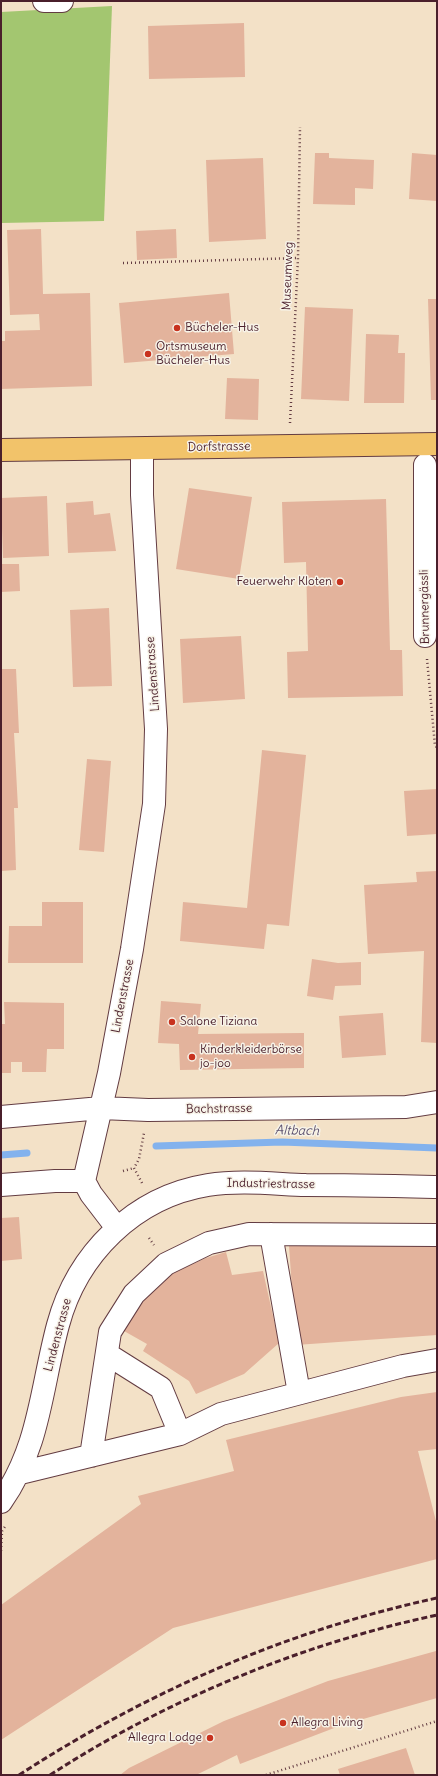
<!DOCTYPE html>
<html>
<head>
<meta charset="utf-8">
<style>
  body { margin:0 }
  #map { position:relative; width:438px; height:1776px; overflow:hidden; background:#f3e1c7; font-family:Delius,sans-serif }
  canvas { display:block }
  .frame { position:absolute; inset:0; border:2px solid #4a1f2b; pointer-events:none }
</style>
</head>
<body>
<div id="map">
<canvas width="438" height="1776"></canvas>
<div class="frame"></div>
</div>
<script>
const ctx = document.querySelector('canvas').getContext('2d');
ctx.lineJoin = 'round';
function fill(path, color) {
  ctx.fillStyle = color;
  ctx.fill(path, 'evenodd');
}
function strokePath(path, color, width, dash) {
  ctx.strokeStyle = color;
  ctx.lineWidth = width;
  ctx.lineCap = dash ? 'butt' : 'round';
  ctx.setLineDash(dash || []);
  ctx.stroke(path);
}
function write(font, color, halo, rows, align = 'center') {
  ctx.font = font + ' Delius,sans-serif';
  ctx.lineWidth = 3;
  ctx.setLineDash([]);
  ctx.textBaseline = 'middle';
  ctx.strokeStyle = halo;
  ctx.fillStyle = color;
  for (const [text, x, y, turn = 0] of rows) {
    ctx.save();
    ctx.translate(x, y);
    ctx.rotate((+turn || 0) * Math.PI / 180);
    ctx.textAlign = isNaN(turn) ? turn : align;
    if (halo) ctx.strokeText(text, 0, 0);
    ctx.fillText(text, 0, 0);
    ctx.restore();
  }
}
const green = new Path2D(`
  M112,6L104,221L1,223V12Z`);
const stream = new Path2D(`
  M156,1146L282,1142L437,1148
  M1,1155L27,1153`);
const building = new Path2D(`
  M244,23L245,77L149,79L148,26Z
  M315,153H329V158L374,160L373,189L355,188V205L313,204Z
  M412,153L437,155V201L409,199Z
  M263,158L266,239L209,242L206,160Z
  M41,229L43,294L90,293L92,386L1,389V341H5V331L40,330L39,314L10,315L7,230Z
  M176,229L177,258L137,260L136,231Z
  M229,293L234,354L124,363L119,303Z
  M428,299H437V400H431Z
  M305,307L353,309L349,401L301,399Z
  M366,334L399,335L398,353H405L404,403H364Z
  M227,378L259,379L258,420L225,419Z
  M189,488L252,497L239,579L176,569Z
  M47,496L49,556L3,558L1,498Z
  M386,499L390,650H402L403,696L288,698L287,652L308,651L306,562L284,563L282,502Z
  M93,501L94,515L110,513L116,551L68,553L66,503Z
  M1,564H19L20,591L1,592Z
  M109,608L112,686L73,687L70,610Z
  M241,636L245,699L183,703L180,639Z
  M1,669H16L19,733H14L18,808H14L16,870L1,871Z
  M262,750L306,755L289,926L267,924L264,949L180,941L183,902L247,908Z
  M87,759L111,761L104,852L79,850Z
  M437,789V834L407,836L404,791Z
  M437,871V1043L421,1042L424,951L368,954L364,885L417,882L416,872Z
  M42,902H83V963H8L9,926H42Z
  M312,959L338,963L361,962V985L335,986L333,1000L307,996Z
  M161,1001L201,1004L198,1034L304,1033V1068L180,1070L179,1044L158,1043Z
  M4,1002L64,1003V1049H47L46,1072H22V1062H11V1073H1V1024H5Z
  M383,1013L386,1055L342,1058L339,1016Z
  M19,1217L22,1259L1,1261V1218Z
  M437,1239V1335L296,1345L289,1246Z
  M226,1252L232,1275L263,1271L279,1343L244,1374L196,1394L189,1381L143,1351L147,1344L124,1331L145,1299L165,1281L161,1275L179,1261L184,1268L206,1258Z
  M437,1392V1449L418,1451L437,1525V1559L173,1628L1,1740V1605L141,1504L138,1496L234,1471L226,1440L401,1397Z
  M436,1651L437,1698L342,1725L240,1764L237,1755L196,1775H120L129,1768L224,1721L328,1681Z
  M406,1748L415,1775H340L338,1769Z`);
const path = new Path2D(`
  M123,263L298,258
  M290,423L298,258L300,127
  M427,659L435,746L437,747
  M123,1171L134,1168
  M142,1183L134,1168L139,1159L144,1133
  M149,1238L154,1245
  M1,1551L2,1531L6,1525
  M266,1775L437,1721`);
const minor = new Path2D(`
  M44,1H62
  M425,636V465
  M1,1117L101,1108L148,1110L406,1107L437,1102
  M1,1185L55,1181H84
  M117,1228L91,1194L84,1181L109,1073L132,949L154,804L156,729L142,495V449
  M271,1234L299,1393
  M107,1354L161,1388L180,1434
  M91,1456L110,1332L134,1294L166,1264L209,1243L249,1234L437,1235
  M20,1473L180,1434L221,1414L403,1366L437,1360
  M1,1502C40,1447 41,1388 58,1325C77,1254 134,1197 208,1185C240,1180 274,1184 306,1185C350,1185 393,1186 437,1187`);
const major = new Path2D(`
  M1,450L437,444`);
const rail = new Path2D(`
  M19,1775C147,1692 288,1630 437,1598
  M50,1775C166,1700 301,1644 437,1615`);
const markers = [
  [177,328,4,"#c8321e"],
  [148,354,4,"#c8321e"],
  [340,582,4,"#c8321e"],
  [172,1022,4,"#c8321e"],
  [192,1057,4,"#c8321e"],
  [283,1723,4,"#c8321e"],
  [210,1738,4,"#c8321e"]
];
const streetNames = [
  ["Museumweg",288,276,-88],
  ["Dorfstrasse",219,447,-1],
  ["Brunnergässli",425,607,-91],
  ["Lindenstrasse",153,674,-94],
  ["Lindenstrasse",123,996,-79],
  ["Bachstrasse",219,1109,-1],
  ["Industriestrasse",271,1184,1],
  ["Lindenstrasse",58,1335,-75]
];
const poiNames = [
  ["Bücheler-Hus",185,328],
  ["Ortsmuseum",156,347],
  ["Bücheler-Hus",156,361],
  ["Feuerwehr Kloten",332,582,"right"],
  ["Salone Tiziana",180,1022],
  ["Kinderkleiderbörse",200,1050],
  ["jo-joo",200,1064],
  ["Allegra Living",291,1723],
  ["Allegra Lodge",202,1738,"right"]
];
const waterNames = [
  ["Altbach",297,1131,1]
];
fill(green, '#a3c670');
strokePath(stream, '#83b2ed', 7);
fill(building, '#e3b39c');
strokePath(minor, '#633c42', 24);
strokePath(major, '#633c42', 24);
strokePath(path, '#633c42', 2.5, [1, 3]);
strokePath(minor, '#fff', 22);
strokePath(major, '#f2c36a', 22);
strokePath(rail, '#4a1f2b', 3, [6, 3]);
for (const [x, y, r, color] of markers) {
  const dot = new Path2D();
  dot.arc(x, y, r, 0, 2 * Math.PI);
  ctx.fillStyle = color;
  ctx.fill(dot);
  strokePath(dot, '#f7f3e8', 1.5);
}
write('12px', '#4a1f2b', '#f7f3e8', streetNames);
write('12px', '#4a1f2b', '#f7f3e8', poiNames, 'left');
write('italic 13px', '#5e526f', '#f7f3e8', waterNames);
</script>
</body>
</html>
